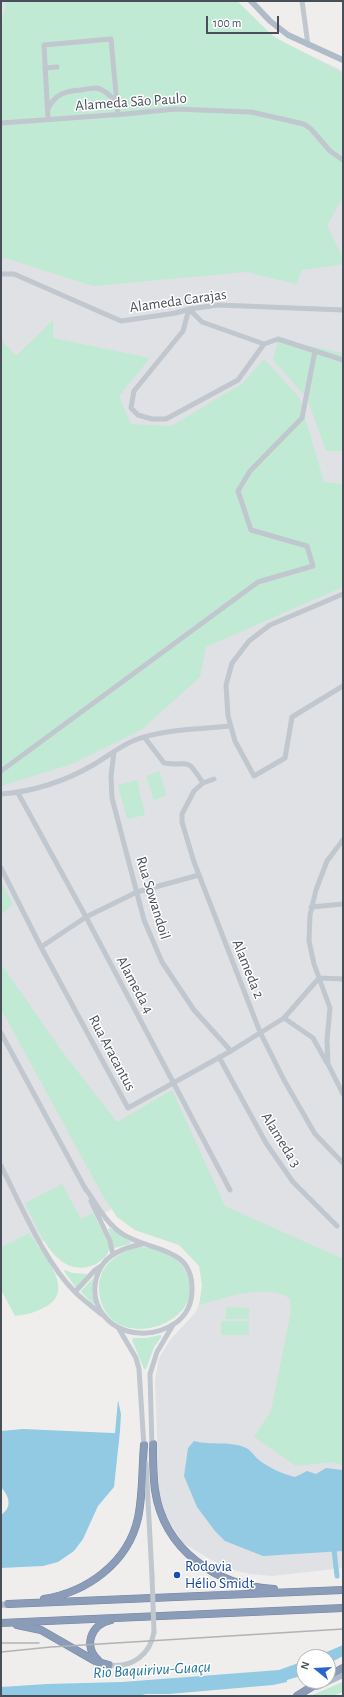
<!DOCTYPE html>
<html>
<head>
<meta charset="utf-8">
<style>
  body { margin:0 }
  #map { position:relative; width:344px; height:1697px; overflow:hidden; background:#f0eeed; font-family:"Alegreya Sans",sans-serif }
  canvas { display:block }
  .frame { position:absolute; inset:0; border:2px solid #484f59; pointer-events:none }
  .north { position:absolute; left:296px; top:1649px; width:40px; height:40px; box-sizing:border-box; background:#fff; border:1px solid #b6b9bd; border-radius:50%; rotate:288deg; font-size:11px; font-weight:700; line-height:16px; text-align:center; color:#484f59 }
  .north::after { content:''; display:block; margin:auto; width:14px; height:18px; background:#2b64cc; clip-path:polygon(50% 0,100% 100%,50% 72%,0 100%) }
  .scale { position:absolute; left:206px; top:16px; width:73px; height:18px; box-sizing:border-box; border:2px solid #484f59; border-top:0; padding-left:5px; font-size:12px; line-height:14px; white-space:nowrap; color:#484f59; -webkit-text-stroke:3px #fff; paint-order:stroke }
</style>
</head>
<body>
<div id="map">
<canvas width="344" height="1697"></canvas>
<div class="frame"></div>
<div class="north">N</div>
<div class="scale">100 m</div>
</div>
<script>
const ctx = document.querySelector('canvas').getContext('2d');
ctx.lineJoin = 'round';
function fill(path, color) {
  ctx.fillStyle = color;
  ctx.fill(path, 'evenodd');
}
function strokePath(path, color, width, dash) {
  ctx.strokeStyle = color;
  ctx.lineWidth = width;
  ctx.lineCap = dash ? 'butt' : 'round';
  ctx.setLineDash(dash || []);
  ctx.stroke(path);
}
function write(font, color, halo, rows, align = 'center') {
  ctx.font = font + ' "Alegreya Sans",sans-serif';
  ctx.lineWidth = 3;
  ctx.setLineDash([]);
  ctx.textBaseline = 'middle';
  ctx.strokeStyle = halo;
  ctx.fillStyle = color;
  for (const [text, x, y, turn = 0] of rows) {
    ctx.save();
    ctx.translate(x, y);
    ctx.rotate((+turn || 0) * Math.PI / 180);
    ctx.textAlign = isNaN(turn) ? turn : align;
    if (halo) ctx.strokeText(text, 0, 0);
    ctx.fillText(text, 0, 0);
    ctx.restore();
  }
}
const airport = new Path2D(`
  M1,1H237L269,33L283,42L343,71V1568L272,1576L250,1574L225,1568L183,1543L168,1520L159,1494L155,1380L159,1358L170,1340L195,1313L199,1305L212,1256L135,1230L117,1217L112,1209L96,1218L109,1244L107,1255L95,1265L75,1267L64,1263L54,1255L44,1241L36,1245L29,1233L1,1247Z`);
const green = new Path2D(`
  M6,1H237L274,37L339,71L343,76V197L327,226L343,258V264L302,270L296,284L247,272L93,286L5,258L1,260V30Z
  M53,320V338L150,358L119,396L131,424L171,426L243,383L264,359L299,397L324,482L343,484V587L206,647L200,677L141,730L72,764L1,786V340L16,356Z
  M278,339L343,353V451H326L307,398L273,360Z
  M159,771L167,795L154,800L146,776Z
  M137,780L145,815L127,819L118,785Z
  M1,882L13,904L1,915Z
  M1,964L64,1054L117,1122L172,1090L225,1206L343,1259V1466L333,1462L296,1466L254,1437L271,1411L291,1311L290,1299C268,1282 223,1298 199,1305L202,1285L199,1266L179,1245L135,1230L117,1217L103,1196L1,1009Z
  M62,1184L81,1219L93,1213L109,1244C110,1253 106,1257 99,1262C59,1286 38,1230 25,1203Z
  M110,1228L131,1242L130,1244L114,1248L108,1229Z
  M29,1233C40,1251 77,1289 47,1306C36,1312 27,1315 15,1316L1,1290V1247Z
  M138,1247C153,1247 171,1251 181,1264C225,1321 104,1363 99,1290C98,1266 116,1253 138,1247Z
  M65,1270L72,1273L88,1274L76,1288L64,1271Z
  M93,1278L92,1293L95,1303L93,1304L82,1293L81,1291Z
  M226,1307L249,1308V1319H226Z
  M221,1321H249V1335H221Z
  M160,1335L162,1336L154,1347L146,1369H144L132,1340L133,1338H147Z
  M343,1682V1692L332,1696H310Z`);
const water = new Path2D(`
  M118,1400L121,1414L120,1431L114,1487L98,1506L83,1539L74,1551L58,1562L43,1566L1,1568V1515C13,1507 9,1496 1,1487V1431L23,1429L113,1433H115Z
  M194,1441C211,1446 232,1440 248,1449C252,1452 255,1457 259,1460C269,1468 283,1474 295,1477L307,1471L316,1474L326,1468L343,1470V1551L263,1556L225,1541L215,1531L197,1507L184,1476L188,1448Z
  M343,1645V1656L328,1664V1657H315Z
  M304,1661V1675L287,1680V1682L273,1685L169,1694H146L138,1696H1V1687L47,1684L122,1682L279,1670Z`);
const canal = new Path2D(`
  M334,1550L337,1576`);
const minor = new Path2D(`
  M302,1L308,45
  M45,68L57,67
  M48,109C55,94 65,91 81,90C86,89 92,88 97,88C105,90 112,97 117,103
  M48,119L44,45L111,39L118,115
  M1,123L125,114L175,109L251,112L304,124L311,129L330,151L343,160
  M1,274H14L121,321L176,313L189,309L218,305L343,310
  M264,344L202,322L189,309L183,331L134,391L131,408L138,415L152,419H166L238,380L264,344L278,339L343,360
  M343,594L270,625L249,641L232,663L226,685L228,716L235,741L254,776L285,758L292,717L343,686
  M145,738L164,763C191,767 185,755 203,783
  M114,752L111,776L112,798L144,920L162,962L194,1010L231,1051
  M1,771L258,582L313,566L307,546L251,530L238,491L250,471L302,418L315,351
  M214,779L203,783L194,791L182,814V822L194,862L260,1032L284,1080L315,1134L343,1163
  M18,793L86,917L230,1190
  M1,794C32,792 66,781 93,765C107,757 120,746 135,740C165,729 199,729 231,726
  M343,840L327,861L316,890L310,915L309,941L314,964L330,1008L327,1040L328,1064L343,1094
  M1,868L41,947L128,1108L231,1051L284,1018L319,978L343,979
  M311,907L343,904
  M41,947L86,917L137,892L199,875
  M284,1018L313,1038L327,1063
  M1,1033L86,1190
  M219,1057L266,1143L293,1182L337,1226
  M1,1166C21,1205 44,1261 75,1292C83,1300 93,1307 101,1314
  M85,1188C96,1203 105,1222 121,1233C147,1252 193,1244 192,1290C192,1302 187,1314 177,1322C167,1329 153,1334 140,1333C106,1332 83,1299 101,1267C109,1253 127,1247 142,1244
  M91,1201L110,1241L113,1255
  M75,1292L95,1270L101,1266
  M119,1329L136,1358L139,1369L144,1447
  M152,1447L150,1374L157,1352L173,1325
  M146,1463L152,1576
  M109,1665C132,1668 150,1655 154,1632`);
const major = new Path2D(`
  M251,1L270,21L288,35L343,60
  M1,1605L8,1604
  M317,1687L343,1675`);
const highway = new Path2D(`
  M153,1444C153,1459 153,1475 155,1490C164,1550 216,1586 274,1589
  M44,1599C87,1592 128,1563 138,1518C143,1494 142,1469 144,1445
  M8,1604L343,1590
  M1,1623L343,1608
  M17,1625L41,1630L95,1661L109,1665
  M98,1660C83,1646 91,1624 111,1620
  M328,1676L343,1668
  M297,1696L321,1681`);
const rail = new Path2D(`
  M1,1643H39
  M1,1652L51,1647L343,1629`);
const minorBridge = new Path2D(`
  M152,1576L154,1632`);
const markers = [
  [177,1575,4,"#1a4fb4"]
];
const streetNames = [
  ["Alameda São Paulo",131,102,-4],
  ["Alameda Carajas",178,301,-8],
  ["Rua Sowandoil",153,898,73],
  ["Alameda 2",248,969,68],
  ["Alameda 4",135,985,62],
  ["Rua Aracantus",112,1053,62],
  ["Alameda 3",281,1140,58]
];
const transitNames = [
  ["Rodovia",185,1566],
  ["Hélio Smidt",185,1583]
];
const waterNames = [
  ["Rio Baquirivu-Guaçu",152,1670,-3]
];
fill(airport, '#e0e1e5');
fill(green, '#c0ead4');
fill(water, '#91cae2');
strokePath(canal, '#91cae2', 5);
strokePath(highway, '#7587a3', 8);
strokePath(minor, '#c0c7ce', 5);
strokePath(major, '#b0bbca', 6);
strokePath(highway, '#8a9cb7', 7);
strokePath(rail, '#b0b2b7', 1.5);
strokePath(minorBridge, '#c0c7ce', 5);
for (const [x, y, r, color] of markers) {
  const dot = new Path2D();
  dot.arc(x, y, r, 0, 2 * Math.PI);
  ctx.fillStyle = color;
  ctx.fill(dot);
  strokePath(dot, '#fff', 1.5);
}
write('15px', '#484f59', '#fff', streetNames);
write('15px', '#164399', '#fff', transitNames, 'left');
write('italic 16px', '#1b7399', '#fff', waterNames);
</script>
</body>
</html>
